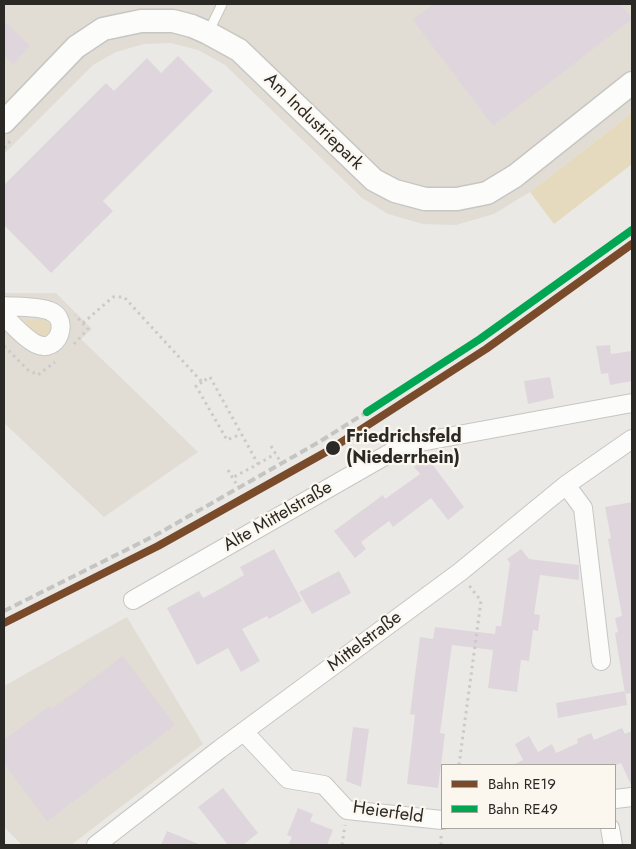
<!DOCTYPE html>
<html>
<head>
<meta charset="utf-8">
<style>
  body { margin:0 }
  #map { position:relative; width:636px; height:849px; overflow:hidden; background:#ebe9e5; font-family:Jost,sans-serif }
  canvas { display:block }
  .frame { position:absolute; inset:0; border:5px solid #2b2926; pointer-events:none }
  .legend { position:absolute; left:441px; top:764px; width:175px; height:65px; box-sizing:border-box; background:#fbf7ef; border:1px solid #a8a59f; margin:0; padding:6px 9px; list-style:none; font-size:15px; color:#2b2926 }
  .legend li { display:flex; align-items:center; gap:10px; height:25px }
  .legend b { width:25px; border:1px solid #a8a59f }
</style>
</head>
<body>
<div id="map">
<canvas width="636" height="849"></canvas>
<div class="frame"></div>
<ul class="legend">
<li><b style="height:6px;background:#7a4b2a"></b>Bahn RE19</li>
<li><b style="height:6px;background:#00a651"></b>Bahn RE49</li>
</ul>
</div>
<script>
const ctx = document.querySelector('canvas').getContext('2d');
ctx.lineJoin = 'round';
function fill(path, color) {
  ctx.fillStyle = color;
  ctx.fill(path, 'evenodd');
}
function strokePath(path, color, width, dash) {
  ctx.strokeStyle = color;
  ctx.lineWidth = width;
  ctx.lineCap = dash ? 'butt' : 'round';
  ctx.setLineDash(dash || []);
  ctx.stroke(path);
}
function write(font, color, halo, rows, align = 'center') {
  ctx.font = font + ' Jost,sans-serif';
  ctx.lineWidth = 4.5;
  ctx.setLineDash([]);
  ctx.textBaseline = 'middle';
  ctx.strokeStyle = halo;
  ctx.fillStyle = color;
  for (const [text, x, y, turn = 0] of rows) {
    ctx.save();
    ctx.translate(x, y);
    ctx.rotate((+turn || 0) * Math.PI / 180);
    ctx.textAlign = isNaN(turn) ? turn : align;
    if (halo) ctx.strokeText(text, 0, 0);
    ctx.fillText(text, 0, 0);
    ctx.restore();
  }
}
const built = new Path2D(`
  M4,4H632V113L530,192L494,214L456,225L423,224L388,214L362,198L225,65L198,50L171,43L144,44L116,52L93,65L4,154Z
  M4,293H56L92,329L81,339L198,452L104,517L4,423Z
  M127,617L203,744L71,845H22L4,827V686Z`);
const green = new Path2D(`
  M632,113V164L554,224L530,192Z
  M43,319L50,325L51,329L47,337H38L24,325L25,321L28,320Z`);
const building = new Path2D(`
  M434,4H621L632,19L493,126L413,20Z
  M4,21L30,46L13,64L4,55Z
  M178,56L213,91L103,201L113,211L51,273L4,225V185L106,83L114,91L147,58L161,73Z
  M610,345L611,354L632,351V381L610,385L608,373L601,374L596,346Z
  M550,377L554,398L528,404L524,381Z
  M427,457L464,507L448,520L431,498L393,527L389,521L361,542L366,549L355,558L334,531L383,495L385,499L420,474L414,467Z
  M632,502V693L625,694L615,633L618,632L615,618L622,616L608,539L611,538L605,507Z
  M274,549L302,601L269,619L267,616L242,629L260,661L241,672L228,648L197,665L167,608L199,591L203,598L220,589L244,575L240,567Z
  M521,549L529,559L579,565V580L540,575L534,614L540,615L538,631L533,630L529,661L521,660L517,692L488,688L493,650L452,645L440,733L445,734L438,788L407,784L415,715L410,714L420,637L433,639L435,627L495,634L496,626H501L510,563L507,559Z
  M339,571L351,593L312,614L299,592Z
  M123,656L175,725L47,821L4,763V740L50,706L52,709Z
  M625,691L627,705L558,718L556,703Z
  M353,727L369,729L361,787L346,781Z
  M622,728L625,734L632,731V787L621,763L616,765H513L523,760L515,744L529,736L538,752L552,744L556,753L578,743L577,739L591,733L594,740Z
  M223,788L258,833L243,845H228L198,807Z
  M298,808L313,814L310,821L333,830L327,845H288L292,837L287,835Z
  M167,831L201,845H161Z`);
const path = new Path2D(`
  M4,148L12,139
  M83,323L113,297H124L202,382L210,377L258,464L232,478
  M74,344L88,329L75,315
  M4,346L28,370L38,375L55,362
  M202,382L196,386L227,440L241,434
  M271,446L280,461
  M258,464L275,454
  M228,470L237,485
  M459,765L481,601L468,584
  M342,845L345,825
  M441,845V836`);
const service = new Path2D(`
  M208,33L222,4`);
const minor = new Path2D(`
  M4,306C16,307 38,306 50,311C71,319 58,355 36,344C24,338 13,325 4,316
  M566,485L583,508L601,661
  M133,600L404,445L632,403
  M244,732L288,779L324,785L347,810L442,820
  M615,799L632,797
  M610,828L613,845
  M96,845L220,749L460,572L566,485L632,439`);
const tertiary = new Path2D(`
  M4,122L76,47L103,29L141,21H173L192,26L208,33L239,50L374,180L395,191L425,199H457L487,193L515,176L632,83`);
const rail = new Path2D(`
  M4,611L154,536L319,442L367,412`);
const rail1 = new Path2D(`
  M4,623L158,546L326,452L486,349L632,244`);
const rail2 = new Path2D(`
  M367,412L480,339L632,230`);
const markers = [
  [333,448,8,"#2b2926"]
];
const streetNames = [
  ["Am Industriepark",313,122,44],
  ["Alte Mittelstraße",278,517,-30],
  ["Mittelstraße",365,642,-37],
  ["Heierfeld",388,813,8]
];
const stopNames = [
  ["Friedrichsfeld",346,438],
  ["(Niederrhein)",346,459]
];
fill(built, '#e1ddd4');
fill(green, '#e5d9be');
fill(building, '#ded6dc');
strokePath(service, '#c7c6c3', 11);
strokePath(minor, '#c7c6c3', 20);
strokePath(tertiary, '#c7c6c3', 25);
strokePath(path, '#cbcac8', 3, [2.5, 4]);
strokePath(service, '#fcfcfb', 9);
strokePath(minor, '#fcfcfb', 18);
strokePath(tertiary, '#fcfcfb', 22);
strokePath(rail, '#c4c4c2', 4, [8, 4]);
strokePath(rail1, '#7a4b2a', 8);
strokePath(rail2, '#00a651', 8);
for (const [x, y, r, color] of markers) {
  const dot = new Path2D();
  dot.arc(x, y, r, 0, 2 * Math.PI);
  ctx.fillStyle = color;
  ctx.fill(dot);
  strokePath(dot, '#fbf7ef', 2);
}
write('18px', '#2b2926', '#fbf7ef', streetNames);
write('bold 18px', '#2b2926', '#fbf7ef', stopNames, 'left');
</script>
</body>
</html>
